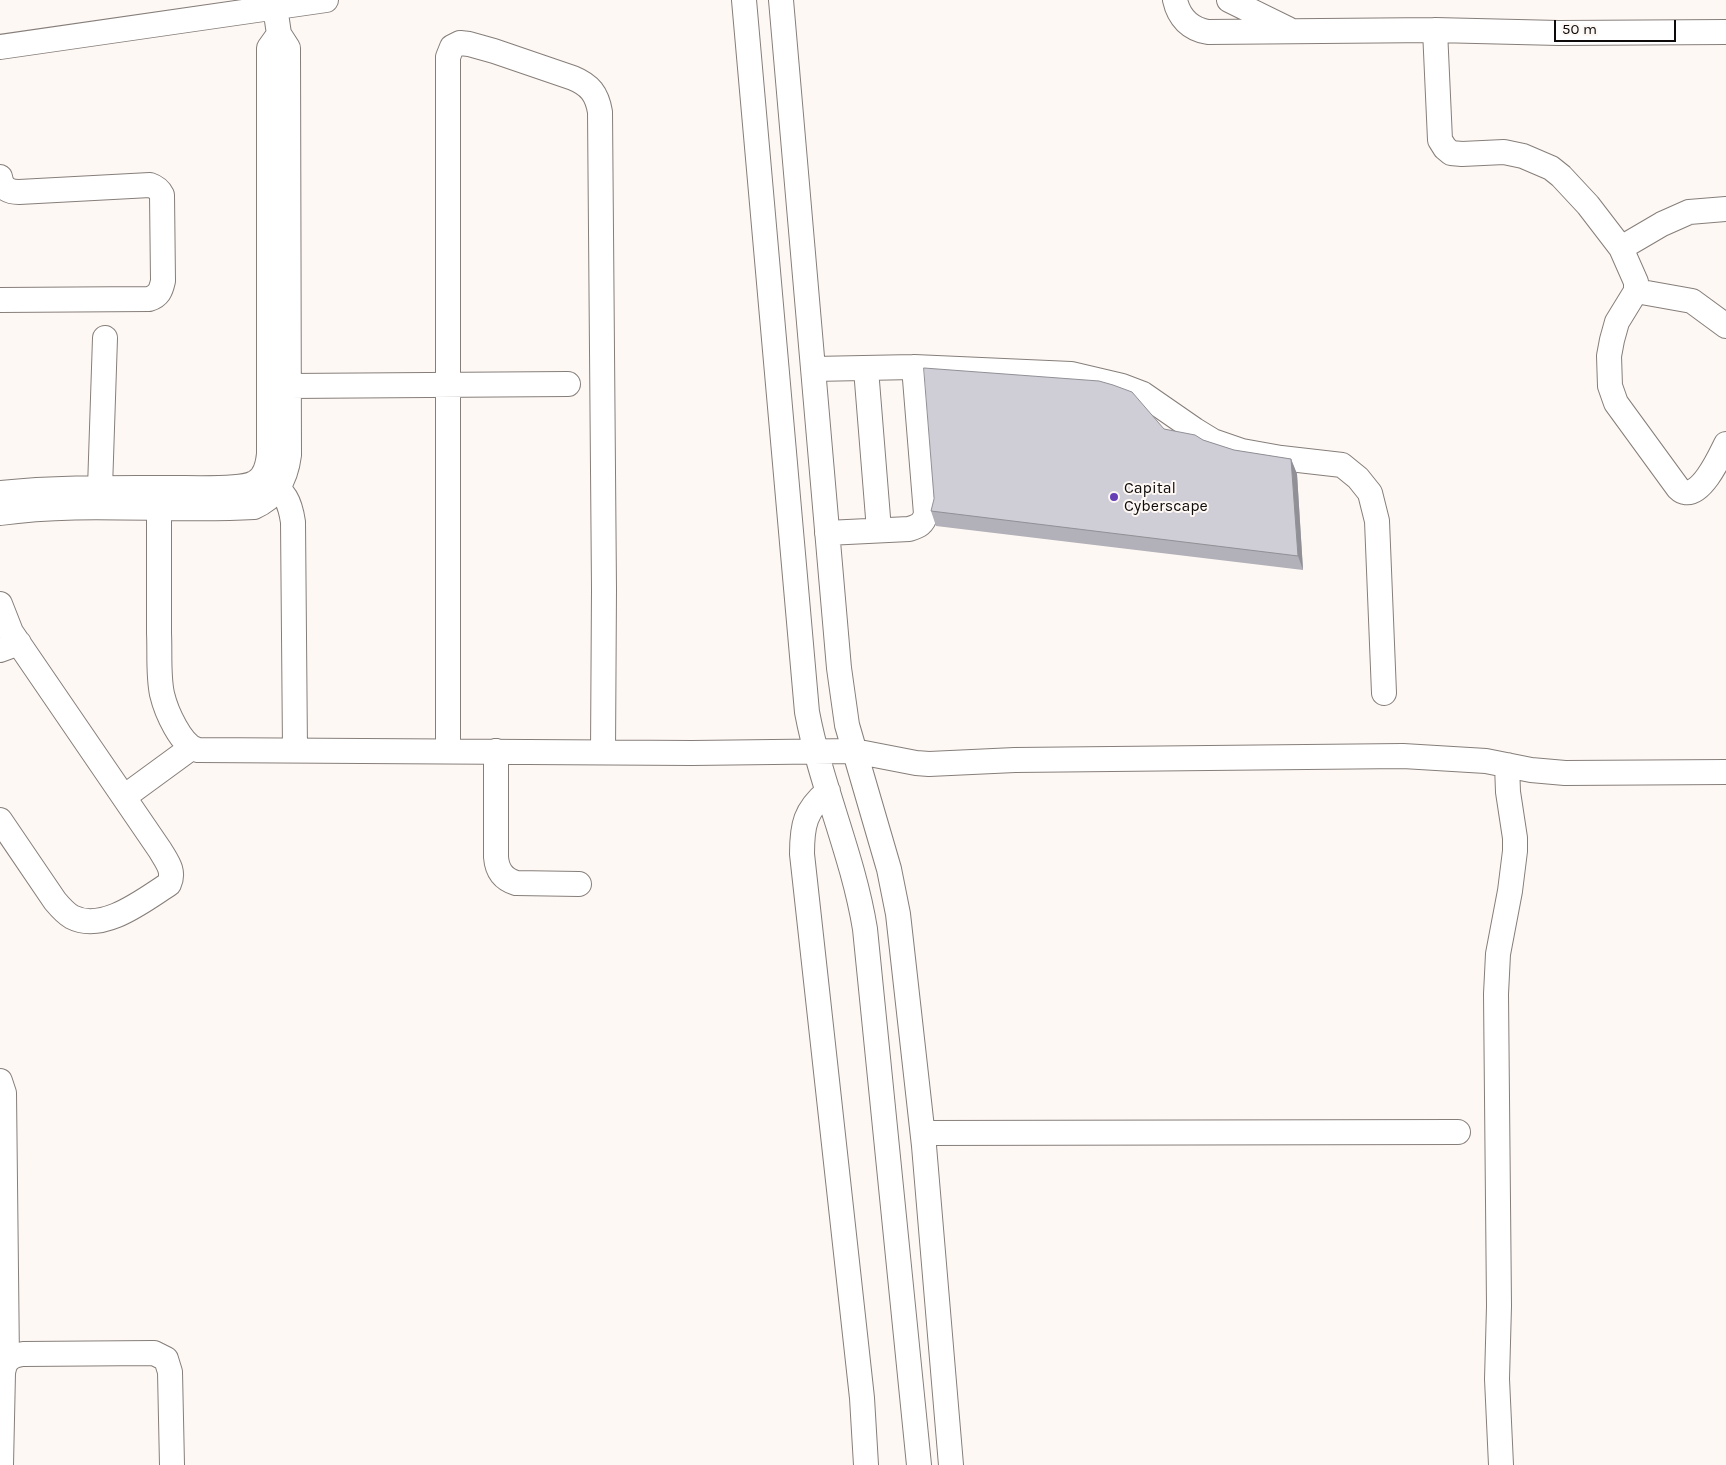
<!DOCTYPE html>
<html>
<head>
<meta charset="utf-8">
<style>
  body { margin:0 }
  #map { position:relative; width:1726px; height:1465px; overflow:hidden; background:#fef8f5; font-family:Karla,sans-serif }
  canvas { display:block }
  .scale { position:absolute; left:1554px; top:20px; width:122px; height:22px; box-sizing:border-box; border:2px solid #0e0b0a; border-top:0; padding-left:6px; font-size:15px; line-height:18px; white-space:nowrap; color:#0e0b0a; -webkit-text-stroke:4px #fef8f5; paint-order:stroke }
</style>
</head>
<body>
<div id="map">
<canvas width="1726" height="1465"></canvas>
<div class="scale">50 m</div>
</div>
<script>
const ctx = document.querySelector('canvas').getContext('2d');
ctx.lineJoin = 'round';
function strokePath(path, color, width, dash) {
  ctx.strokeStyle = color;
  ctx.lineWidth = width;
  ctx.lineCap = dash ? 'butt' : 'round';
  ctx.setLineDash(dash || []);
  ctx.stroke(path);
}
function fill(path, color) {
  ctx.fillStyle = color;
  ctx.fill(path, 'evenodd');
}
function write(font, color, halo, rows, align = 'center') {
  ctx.font = font + ' Karla,sans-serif';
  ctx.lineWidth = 4;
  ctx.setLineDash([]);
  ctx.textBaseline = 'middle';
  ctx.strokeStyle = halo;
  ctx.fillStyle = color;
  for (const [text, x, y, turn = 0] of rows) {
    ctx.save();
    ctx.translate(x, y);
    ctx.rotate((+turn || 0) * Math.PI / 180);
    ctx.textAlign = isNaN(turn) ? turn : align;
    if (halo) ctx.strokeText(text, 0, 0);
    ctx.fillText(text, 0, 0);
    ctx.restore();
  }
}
const minor = new Path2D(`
  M744,0L807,712C821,786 853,855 865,929L919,1465
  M781,0L839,668L847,725L889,869L898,914L924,1146L951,1465
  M1175,0C1179,18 1190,29 1208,32L1435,30L1559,33L1726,32
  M1229,0L1288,29
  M1435,30L1440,140L1445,148L1451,153L1462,154L1504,152L1523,156L1551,168L1561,176L1588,205L1621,248L1636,282V291L1617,322L1612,340L1609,356L1610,386L1616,403L1678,488C1680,490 1682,492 1685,492C1702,496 1720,456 1726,444
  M0,47L326,0
  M0,177C2,188 8,192 19,192L150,185C156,187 159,189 162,195L163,281C161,290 159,296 149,299L0,300
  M1621,248L1662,224L1689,212L1726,209
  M1636,291L1692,301L1726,326
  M813,369L914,367L1071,374L1122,386L1143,394L1195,430L1213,441L1242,451L1281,458L1342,465L1358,478L1370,493L1377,521L1384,693
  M866,369L879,530
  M289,386L568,384
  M267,482C285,491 290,502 293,522L295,750
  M100,488L105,338
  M0,493C58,487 116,488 175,488C192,488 241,490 254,483C265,478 268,464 269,454V48L279,34
  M159,507C159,549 159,591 159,633C160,653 158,675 162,694C166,711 181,746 198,750L692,753L854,751L916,763L929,764L1015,760L1403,756L1486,761L1531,770L1565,773L1726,772
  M0,513C84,501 169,512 254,507C277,497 286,479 289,455L288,48L279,34L274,0
  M827,533L909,529C919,526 923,524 926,514L914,367
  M0,604L11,632L160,850C167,862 175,871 169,884C144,900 103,933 72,917C65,913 60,907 55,901L0,820
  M0,650L19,643
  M448,751V57L452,47L460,43L469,44L494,51L573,78C590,85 597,94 600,112L604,589L603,752
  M496,751V857C497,870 503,879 516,883L579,884
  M828,791C805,810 802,825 802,854L862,1398L866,1465
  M124,797L191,748
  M0,1081L4,1093L7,1361
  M923,1133L1458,1132
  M1,1465L3,1373C5,1360 10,1356 23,1354L154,1353L166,1359L170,1372L172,1465
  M1501,1465L1497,1379L1499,1306L1496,994L1498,954L1510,891L1515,851V838L1508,792L1507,765`);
const wall = new Path2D(`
  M1164,429L1203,440L1234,450L1291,459L1297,474L1303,570L936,526L931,511Z`);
const shadedWall = new Path2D(`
  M1291,459L1297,474L1303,570L1298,556Z`);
const building = new Path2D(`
  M924,368L1099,381L1113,385L1132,392L1164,429L1195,435L1203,440L1234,450L1291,459L1298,556L931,511L934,499Z`);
const markers = [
  [1114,497,5,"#653eb6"]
];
const poiNames = [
  ["Capital",1124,488],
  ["Cyberscape",1124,506]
];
strokePath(minor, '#867e79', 26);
strokePath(minor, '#fff', 24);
fill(wall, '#b2b0b8');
fill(shadedWall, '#919096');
fill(building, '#cfcdd6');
strokePath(building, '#919096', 1);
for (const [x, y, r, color] of markers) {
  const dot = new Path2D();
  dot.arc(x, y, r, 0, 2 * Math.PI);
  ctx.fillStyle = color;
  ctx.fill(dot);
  strokePath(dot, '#fef8f5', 2);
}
write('16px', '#0e0b0a', '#fef8f5', poiNames, 'left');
</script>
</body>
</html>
